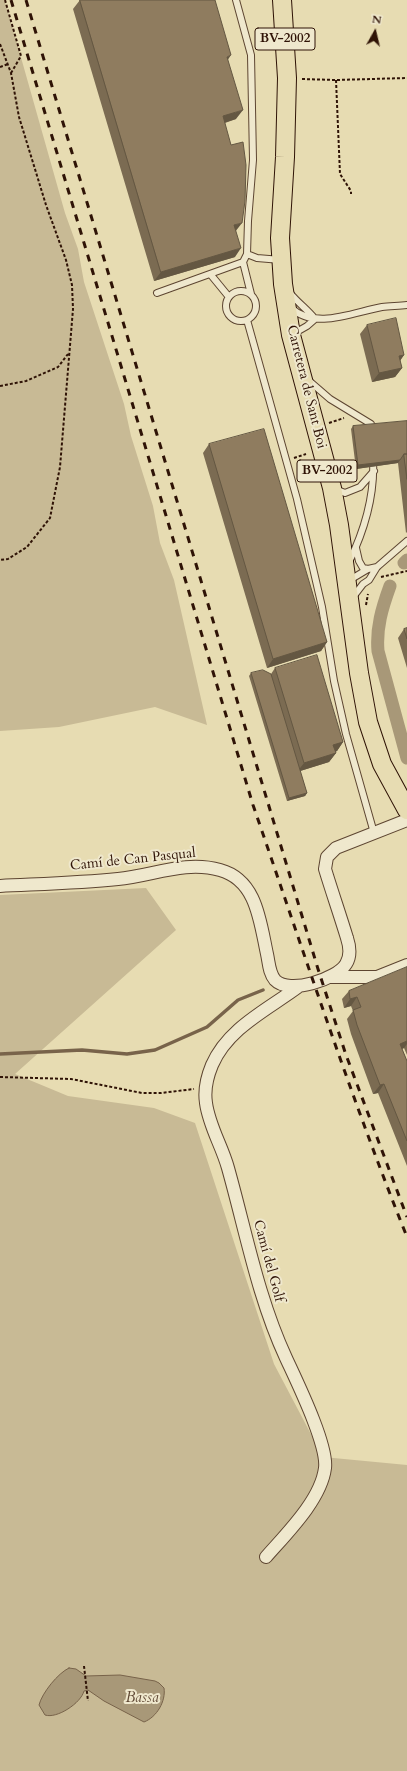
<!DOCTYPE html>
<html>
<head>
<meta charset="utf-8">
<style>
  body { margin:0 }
  #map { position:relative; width:407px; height:1771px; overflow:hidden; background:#e7dcb2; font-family:Cardo,serif }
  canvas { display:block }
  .north { position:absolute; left:355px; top:12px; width:40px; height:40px; -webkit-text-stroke:3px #efe8cd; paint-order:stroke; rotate:8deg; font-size:11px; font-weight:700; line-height:16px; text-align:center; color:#2f1306 }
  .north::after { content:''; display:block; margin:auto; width:14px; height:18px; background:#2f1306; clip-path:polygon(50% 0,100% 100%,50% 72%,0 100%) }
</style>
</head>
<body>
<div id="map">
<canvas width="407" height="1771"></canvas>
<div class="north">N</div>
</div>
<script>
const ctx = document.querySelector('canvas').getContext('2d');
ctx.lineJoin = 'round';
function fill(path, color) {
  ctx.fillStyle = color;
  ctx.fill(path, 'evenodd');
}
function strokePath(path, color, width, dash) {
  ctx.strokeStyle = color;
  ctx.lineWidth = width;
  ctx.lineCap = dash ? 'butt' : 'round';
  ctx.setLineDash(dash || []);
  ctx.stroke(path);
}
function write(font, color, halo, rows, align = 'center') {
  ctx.font = font + ' Cardo,serif';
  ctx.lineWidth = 4;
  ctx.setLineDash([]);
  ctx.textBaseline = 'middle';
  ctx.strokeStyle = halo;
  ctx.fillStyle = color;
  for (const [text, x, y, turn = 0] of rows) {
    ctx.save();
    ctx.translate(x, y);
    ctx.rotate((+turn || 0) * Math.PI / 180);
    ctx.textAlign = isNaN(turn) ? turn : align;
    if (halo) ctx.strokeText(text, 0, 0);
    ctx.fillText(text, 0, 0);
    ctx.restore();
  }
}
const green = new Path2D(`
  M0,0H4L7,8L65,213L78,249L84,282L124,404L131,436L153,506L160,543L174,580L207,725L155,707L59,727L0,731Z
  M146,888L176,930L15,1074L68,1096L154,1108L195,1123L274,1364L323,1457L407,1465V1771H0V895Z`);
const water = new Path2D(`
  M69,1668L76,1669L86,1676L120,1675L155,1681L159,1683L164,1688C166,1701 157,1717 144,1722L104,1701L88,1690L84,1691C81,1703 57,1719 45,1715L39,1705C42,1693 58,1673 69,1668Z`);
const stream = new Path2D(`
  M0,1054L82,1050L127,1054L155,1050L207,1027L238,1000L263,990`);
const canal = new Path2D(`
  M404,563L407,560
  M390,586C382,608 376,628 378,651L407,758`);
const path = new Path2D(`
  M5,0L21,56L11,73
  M0,44L11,73L19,117L46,205L66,260L72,285L73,309L60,467L50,518L27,547L8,559L0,560
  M0,67L8,64
  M302,79L336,80L407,78
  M336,80L340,174L351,191V194
  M0,386L26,381L58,367L68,354
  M329,423L344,418
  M294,458L306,454
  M381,577L407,571
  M366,605L368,594
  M0,1077L71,1079L142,1093H161L194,1089
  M84,1666L88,1701`);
const service = new Path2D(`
  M236,0L251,55L253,160L248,221L247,254L257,258L281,260
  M243,262L251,294
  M211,275L229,297
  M226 306a15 15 0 1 1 30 0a15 15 0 1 1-30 0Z
  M157,293L243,262L247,254
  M290,293C298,303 307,309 315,319
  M290,307C315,331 354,312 382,307C390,306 399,306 407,305
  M247,320L297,499L322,607L334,681L346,734L374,833
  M293,334L307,326L315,319
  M308,380L330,399L371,424V432
  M335,489L345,493L360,487L374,471
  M356,548L359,561L363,568L368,569
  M349,562C365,529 375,496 373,459
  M348,581L368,569L377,567
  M353,597L363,584L369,580L377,567L407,541`);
const minor = new Path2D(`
  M0,886C39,884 79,883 118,879C152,876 185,860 220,870C257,880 260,922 267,954C269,963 269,973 275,980C289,995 337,979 346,964C351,956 350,947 347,938C340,915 332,892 325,869L327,857L336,848L407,820
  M330,977H377L407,965
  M266,1557C286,1534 321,1500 325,1468C328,1445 297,1382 286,1358C258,1298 246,1232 228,1168C222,1146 209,1126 206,1103C204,1090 207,1077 212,1065C228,1028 267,1010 298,987`);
const primary = new Path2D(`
  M282,0L287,78L285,157L280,238L283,284L291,335L332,488L339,525L359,673L368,722L382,764L407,810`);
const rail = new Path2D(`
  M11,0L253,805C303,950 350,1095 407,1237
  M26,0L318,969L346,1055L407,1217`);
const wall = new Path2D(`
  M80,0L228,61L236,119L225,123L236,231L235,257L154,281L73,9Z
  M367,325L404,355L400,360L402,368L395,377L372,382L360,334Z
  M407,421V532L406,533L398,463L356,469L351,429L353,426Z
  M209,444L327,642L321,651L267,668L203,453Z
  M407,628V668L398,638L404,629Z
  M275,668L343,742L337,751L335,752L336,753L329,762L300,771L307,793L305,796L287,801L249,676L251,673L271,674Z
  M407,967V1055L404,1048L402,1049L407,1061V1166L378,1093L373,1094L351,1034L347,1019L353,1011L351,1006L344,1008L342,999L349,991Z`);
const shadedWall = new Path2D(`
  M231,55L225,64L227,57Z
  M243,110L236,119L217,125L223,116Z
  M242,223L235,232L234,225Z
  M241,248L235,257L154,281L161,272Z
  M404,355L398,364L399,356Z
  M402,368L395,377L372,382L379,373Z
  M400,460L398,463L356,469L358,465Z
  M327,642L321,651L267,668L273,659Z
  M343,742L337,751L327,754L333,745Z
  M336,753L329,762L297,772L304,763Z
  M307,793L305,796L287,801L289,798Z
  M357,997L351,1006L344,1008L350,999Z
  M407,1041V1044L404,1048L393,1053L400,1044Z
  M384,1084L378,1093L373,1094L380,1085Z`);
const building = new Path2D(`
  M80,0H215L231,55L227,57L243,110L223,116L231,145L243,142L246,165L245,201L242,223L234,225L241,248L161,272Z
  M396,318L404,355L399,356L402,368L379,373L367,325Z
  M407,421V454H404L400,460L358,465L353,426Z
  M264,429L327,642L273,659L209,444Z
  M404,454H407V479Z
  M407,628V639L404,629Z
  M317,655L343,742L333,745L336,753L304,763L275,668Z
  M263,670L271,674L307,793L289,798L251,673Z
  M407,967V1041L400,1044L407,1061V1141L384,1084L380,1085L357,1025L353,1010L361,1007L357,997L350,999L349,991Z`);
const shields = [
  [285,39,60],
  [327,471,60]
];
const shieldNames = [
  ["BV-2002",285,39],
  ["BV-2002",327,471]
];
const streetNames = [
  ["Carretera de Sant Boi",306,387,76],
  ["Camí de Can Pasqual",133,860,-6],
  ["Camí del Golf",268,1261,75]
];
const waterNames = [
  ["Bassa",142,1699]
];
fill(green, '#c8ba95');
fill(water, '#a89878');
strokePath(water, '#78634a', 1);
strokePath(stream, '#78634a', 3.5);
strokePath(canal, '#a89878', 13);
strokePath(service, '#5d4531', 8);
strokePath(minor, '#5d4531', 14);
strokePath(primary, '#2f1306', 20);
strokePath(path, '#2f1306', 2, [3, 2]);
strokePath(service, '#efe8cd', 6);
strokePath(minor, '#efe8cd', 12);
strokePath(primary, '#e7dcb2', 18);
strokePath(rail, '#2f1306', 3, [7, 7]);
fill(wall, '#7b6b52');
fill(shadedWall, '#645742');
fill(building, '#8f7c5f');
strokePath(building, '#645742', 1);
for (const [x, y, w] of shields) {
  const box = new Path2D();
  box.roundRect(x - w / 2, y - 11, w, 22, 3);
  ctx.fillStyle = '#efe8cd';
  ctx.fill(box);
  strokePath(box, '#2f1306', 1);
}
write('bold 13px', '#2f1306', null, shieldNames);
write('14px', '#2f1306', '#efe8cd', streetNames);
write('italic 15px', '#5f4834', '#efe8cd', waterNames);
</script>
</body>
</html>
